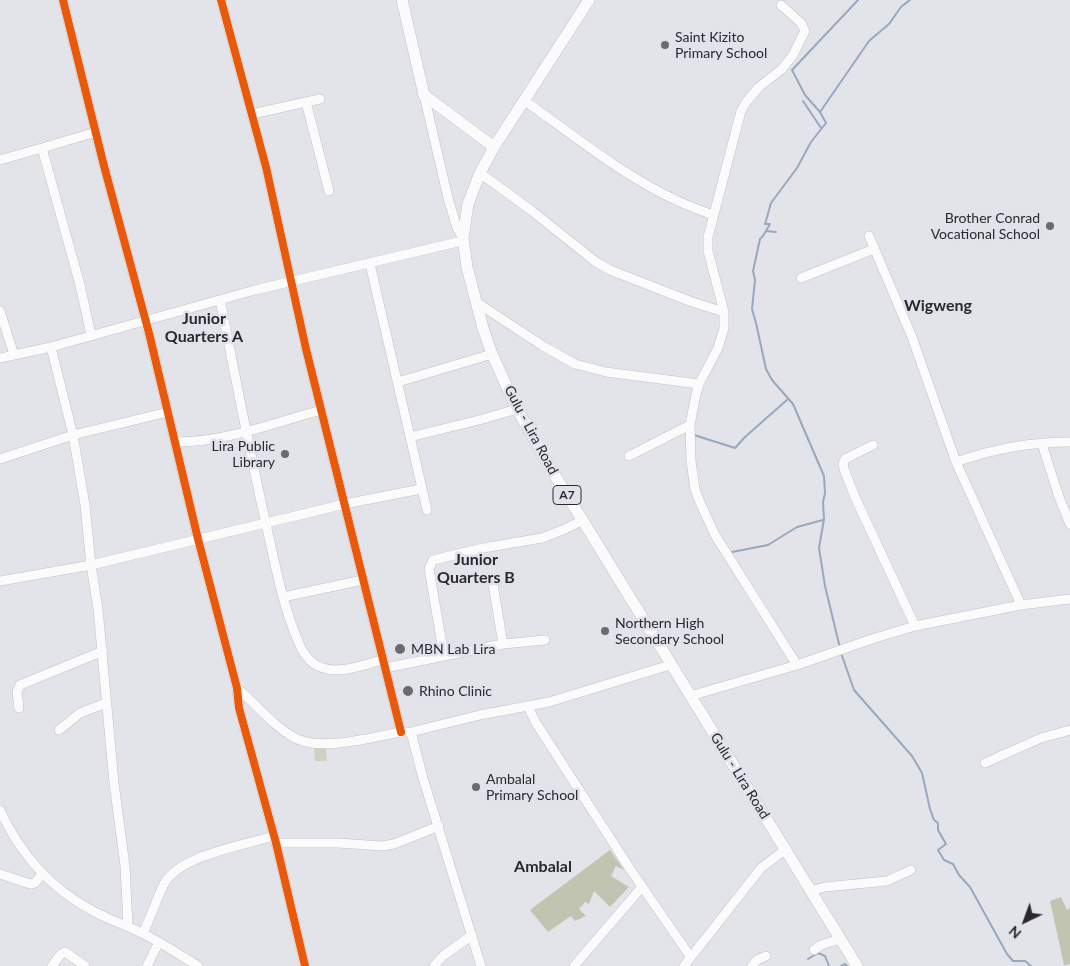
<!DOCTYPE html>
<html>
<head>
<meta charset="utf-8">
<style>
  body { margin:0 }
  #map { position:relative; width:1070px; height:966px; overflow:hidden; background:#e3e4e9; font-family:Lato,sans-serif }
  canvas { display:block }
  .north { position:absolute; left:1000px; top:896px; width:50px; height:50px; -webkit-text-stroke:4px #e1e2eb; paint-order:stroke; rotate:222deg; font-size:14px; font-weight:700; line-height:20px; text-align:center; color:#29292d }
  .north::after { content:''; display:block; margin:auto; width:18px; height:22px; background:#29292d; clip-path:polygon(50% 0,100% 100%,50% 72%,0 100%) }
</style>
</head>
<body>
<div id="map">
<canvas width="1070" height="966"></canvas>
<div class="north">N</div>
</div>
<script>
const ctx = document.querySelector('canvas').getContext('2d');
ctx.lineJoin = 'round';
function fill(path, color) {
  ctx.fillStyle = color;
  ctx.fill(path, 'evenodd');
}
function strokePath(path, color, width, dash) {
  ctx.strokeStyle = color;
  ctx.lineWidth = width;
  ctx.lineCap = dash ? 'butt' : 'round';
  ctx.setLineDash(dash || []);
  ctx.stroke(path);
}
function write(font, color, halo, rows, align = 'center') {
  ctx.font = font + ' Lato,sans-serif';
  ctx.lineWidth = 5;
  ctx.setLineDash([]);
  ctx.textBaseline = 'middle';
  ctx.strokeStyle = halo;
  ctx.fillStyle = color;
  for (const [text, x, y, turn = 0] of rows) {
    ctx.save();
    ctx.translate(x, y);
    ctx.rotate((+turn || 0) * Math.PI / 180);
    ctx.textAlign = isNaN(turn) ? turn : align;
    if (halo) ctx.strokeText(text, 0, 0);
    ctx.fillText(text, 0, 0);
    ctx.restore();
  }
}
const green = new Path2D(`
  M314,748H326L327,761H315Z`);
const forest = new Path2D(`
  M610,850L624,870L616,866L611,876L629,887L610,907L594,891L589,904L585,902L579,909L586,916L575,921L571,916L548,932L530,910Z
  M1061,897L1067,910L1070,908V964L1064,965L1050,901Z`);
const stream = new Path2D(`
  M803,101L821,128
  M820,112L805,95L792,70L858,0
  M766,231L776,232
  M694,435L735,448L745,437L788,399
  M732,552L768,545L797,527L823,520
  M840,648L825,586L819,548L824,519L823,502L825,493L824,476L793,404L772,380L766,369L756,323L752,309L755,280L753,271L760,239L763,236L770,224H765L771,203L797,168L811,142L826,123L820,112L869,41L889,24L901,7L910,0
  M841,653L854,690L912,756L922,773L930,809L934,820L938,823V830L946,844L938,850L944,860L953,864L959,875L970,887L1007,954L1013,961H1025L1031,966
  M808,959L818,953L825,956L829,966
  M841,966L845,964L847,966`);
const minor = new Path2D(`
  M63,0L104,166L149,333L198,539L237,688L239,708L276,843L305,966
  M221,0L266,167L306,349L401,732
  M781,5L801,23L805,31L793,55L782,69L759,87L747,101L741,111L708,237V251L724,312V328L718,348L699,384L696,394L690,425L691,461L695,489L699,500L715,535L797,665
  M424,95L448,198L457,228L463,238
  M320,99L306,102L329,191
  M525,101C573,135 626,178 680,202C691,207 702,211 713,215
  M252,114L306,102
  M42,148L96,132
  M0,160L42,148L80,285L91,335
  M480,173L532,211L596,262L610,270L692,302L724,312
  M869,236L912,337L956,462L1021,605
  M370,264L427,510
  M801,278L874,249
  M220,300C235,374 249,449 266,524C275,563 282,604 298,641C301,649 307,658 313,663C333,678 361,665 383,660
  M476,302L543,346L575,364L606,372L699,384
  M0,311L14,355
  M51,347L73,435L85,505L91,565L98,609L114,783L125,866L128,926
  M0,358L51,347L255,290L462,241
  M398,382L492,354
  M410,437L483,419L517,409
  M176,442C225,442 274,423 321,410
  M1042,444L1059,497L1070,524
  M873,445L845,459L843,463L844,469L855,497L915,626
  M629,456L690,425
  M0,459L73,435L168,412
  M956,462C993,449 1030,442 1070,442
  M0,581L91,565L345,504L421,489
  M493,584L503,644
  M283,597L363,580
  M444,656L429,569L433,560L483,548L542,538L565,529L583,520
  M385,668L503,644L545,640
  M237,688C256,704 273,726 295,738C321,752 372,737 401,732H411L480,715L549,702L670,665
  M690,696L797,665L872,639L915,626L1021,605L1070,599
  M528,707L536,723L630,869L690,956
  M19,708L17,692L20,685L103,651
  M59,730L80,713L106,703
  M411,732L423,778L481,966
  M985,763L1041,738L1070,730
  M0,810C20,854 50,888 93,911C109,920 126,925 142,933C162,943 180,955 198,966
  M276,843H338L382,846L394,844L439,826
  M0,874L30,884L35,883L42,874
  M811,891L825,887L887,881L911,870
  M143,933C151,917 156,900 164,884C180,855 244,845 274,836
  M814,950L821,945L840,939
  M52,966L61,954L65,952L85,966
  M147,966L159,942
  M434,966L443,956L472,935
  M574,966L642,887
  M684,966L761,868L786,849
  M752,966L757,960L766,956`);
const major = new Path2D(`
  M402,0L424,95L494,147
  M589,0L494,147L480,173L468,204L463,238L467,267L483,328L492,354L517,409L554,474L857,966`);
const cycleway = new Path2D(`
  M63,0L104,166L149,333L198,539L237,688L239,708L276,843L305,966
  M221,0L266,167L306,349L401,732`);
const markers = [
  [665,45,5,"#6a6a6f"],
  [1050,226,5,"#6a6a6f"],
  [285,454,5,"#6a6a6f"],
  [605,631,5,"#6a6a6f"],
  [400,649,6,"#6a6a6f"],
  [408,691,6,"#6a6a6f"],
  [476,787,5,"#6a6a6f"]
];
const shields = [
  [567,495,28]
];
const shieldNames = [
  ["A7",567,495]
];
const poiNames = [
  ["Saint Kizito",675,37],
  ["Primary School",675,53],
  ["Brother Conrad",1040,218,"right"],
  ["Vocational School",1040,234,"right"],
  ["Lira Public",275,446,"right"],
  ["Library",275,462,"right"],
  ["Northern High",615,623],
  ["Secondary School",615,639],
  ["MBN Lab Lira",411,649],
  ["Rhino Clinic",419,691],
  ["Ambalal",486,779],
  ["Primary School",486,795]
];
const streetNames = [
  ["Gulu - Lira Road",531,430,62],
  ["Gulu - Lira Road",740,776,58]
];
const quarterNames = [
  ["Wigweng",938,306],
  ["Junior",204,319],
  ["Quarters A",204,337],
  ["Junior",476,560],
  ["Quarters B",476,578],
  ["Ambalal",543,867]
];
fill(green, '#d0d2c0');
fill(forest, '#c1c4b0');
strokePath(stream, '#97a8c0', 2);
strokePath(minor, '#c0c1c5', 10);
strokePath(major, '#c0c1c5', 12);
strokePath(minor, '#fbfbfc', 9);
strokePath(major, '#fbfbfc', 11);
strokePath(cycleway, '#e8590c', 8);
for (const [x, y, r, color] of markers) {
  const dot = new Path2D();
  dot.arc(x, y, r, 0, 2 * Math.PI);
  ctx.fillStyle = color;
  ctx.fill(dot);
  strokePath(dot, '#e1e2eb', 2);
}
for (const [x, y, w] of shields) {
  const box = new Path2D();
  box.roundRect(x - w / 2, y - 9.5, w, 19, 4);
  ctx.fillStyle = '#e1e2eb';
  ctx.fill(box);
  strokePath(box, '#29292d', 1);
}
write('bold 12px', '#29292d', null, shieldNames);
write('14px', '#29292d', '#e1e2eb', poiNames, 'left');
write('14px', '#29292d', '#e1e2eb', streetNames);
write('bold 16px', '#29292d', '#e1e2eb', quarterNames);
</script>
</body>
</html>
